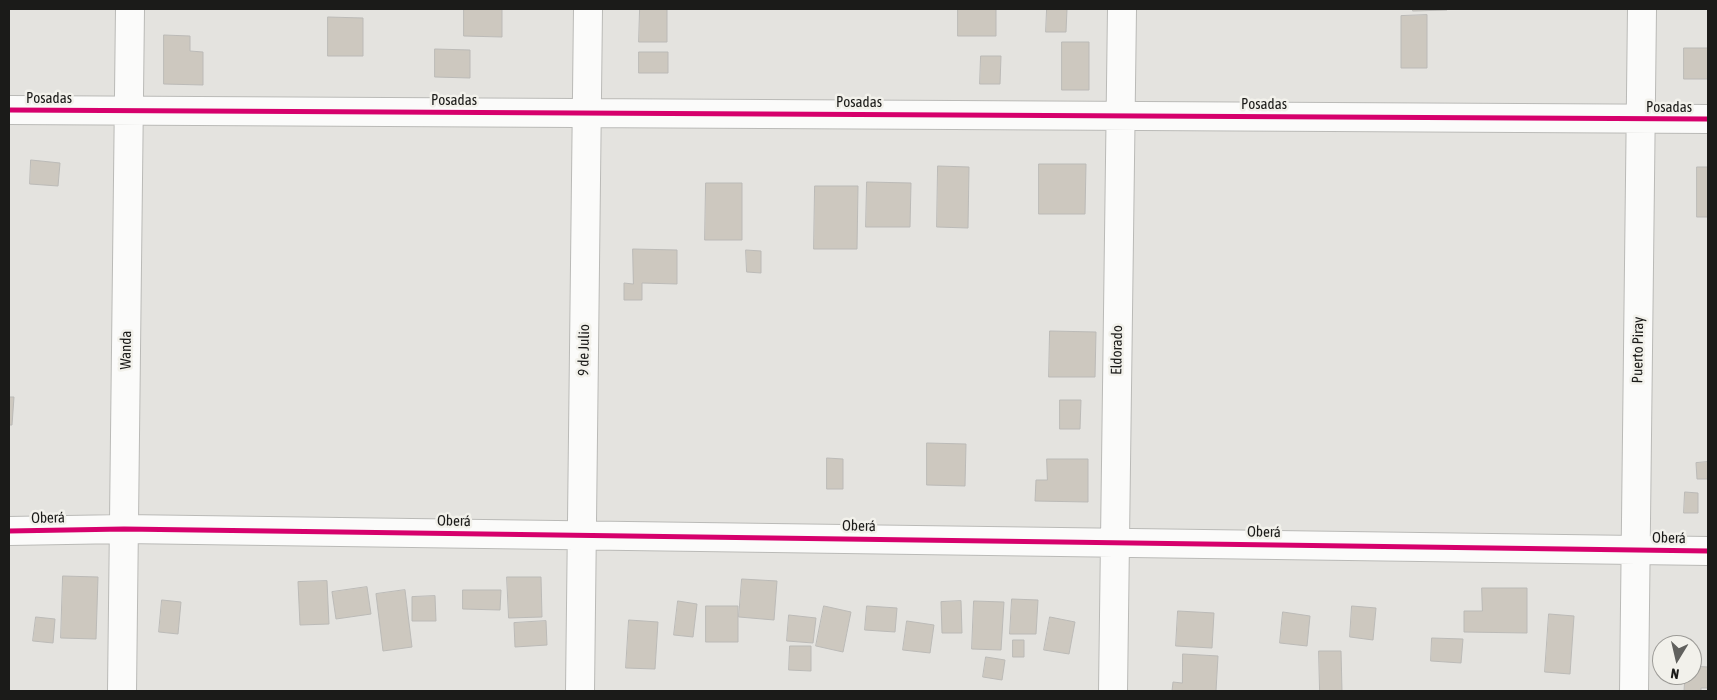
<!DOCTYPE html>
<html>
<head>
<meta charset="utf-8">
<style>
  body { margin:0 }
  #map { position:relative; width:1717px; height:700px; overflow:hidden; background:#e4e3df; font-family:"Asap Condensed",sans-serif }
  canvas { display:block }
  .frame { position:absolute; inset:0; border:10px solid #1b1b19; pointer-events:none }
  .north { position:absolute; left:1652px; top:635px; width:50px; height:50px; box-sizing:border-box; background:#f2f1eb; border:1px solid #9c9b97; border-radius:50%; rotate:189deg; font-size:14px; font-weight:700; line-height:20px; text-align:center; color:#1b1b19 }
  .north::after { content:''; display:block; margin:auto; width:18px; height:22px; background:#61615e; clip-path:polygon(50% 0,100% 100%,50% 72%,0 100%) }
</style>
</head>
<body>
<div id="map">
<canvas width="1717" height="700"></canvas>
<div class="frame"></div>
<div class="north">N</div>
</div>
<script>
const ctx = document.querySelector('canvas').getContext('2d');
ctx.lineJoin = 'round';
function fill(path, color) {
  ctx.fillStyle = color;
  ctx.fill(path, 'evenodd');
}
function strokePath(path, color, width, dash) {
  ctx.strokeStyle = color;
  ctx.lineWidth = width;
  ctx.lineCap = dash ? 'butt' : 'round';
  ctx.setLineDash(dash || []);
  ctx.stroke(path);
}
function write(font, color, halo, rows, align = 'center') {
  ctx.font = font + ' "Asap Condensed",sans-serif';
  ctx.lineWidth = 5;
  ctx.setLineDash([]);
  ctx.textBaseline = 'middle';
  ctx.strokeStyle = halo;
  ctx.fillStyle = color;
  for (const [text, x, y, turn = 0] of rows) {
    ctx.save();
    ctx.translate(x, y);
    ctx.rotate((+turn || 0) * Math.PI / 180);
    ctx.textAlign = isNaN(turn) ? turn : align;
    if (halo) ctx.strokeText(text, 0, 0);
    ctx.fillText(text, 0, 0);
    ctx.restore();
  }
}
const building = new Path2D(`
  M464,9H502V37L464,36Z
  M640,9H667V42H639Z
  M958,9H996V36H958Z
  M1047,9H1067L1066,32H1046Z
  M1413,9H1447V10L1413,11Z
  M1427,15V68H1401V16Z
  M328,17L363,18V56H328Z
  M164,35L190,36V51L203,52V85L164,84Z
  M1062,42H1089V90H1062Z
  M1684,48H1708V79H1684Z
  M435,49L470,50V78L435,77Z
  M639,52H668V73H639Z
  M981,56H1001L1000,84H980Z
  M31,160L60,163L58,186L30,184Z
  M1039,164H1086L1085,214H1039Z
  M938,166L969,167L968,228L937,227Z
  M1697,167H1708V217H1697Z
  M867,182L911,183L910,227H866Z
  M706,183H742V240H705Z
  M815,186H858L857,249H814Z
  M633,249L677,250V284L642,283V300H624V283L633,284Z
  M746,250L761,251V273L747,272Z
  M1050,331L1096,332L1095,377H1049Z
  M9,397H14L12,425H9Z
  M1060,400H1081L1080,429H1060Z
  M927,443L966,444L965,486L927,485Z
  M827,458L843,459V489H827Z
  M1047,459H1088V502L1035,501L1036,480H1047Z
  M1708,462V479H1697L1696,463Z
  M1685,492L1698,493V513H1684Z
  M63,576L98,577L96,639L61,638Z
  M507,577H541L542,617L509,618Z
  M742,579L777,581L774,620L739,617Z
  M327,581L329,624L300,625L298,582Z
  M367,587L371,614L336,619L332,592Z
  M1482,588H1527V633L1464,632V611H1482Z
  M405,590L412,647L383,651L376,594Z
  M463,590H501L500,610L463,609Z
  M435,596L436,621H412V597Z
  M1012,599L1038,600L1036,634H1010Z
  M162,600L181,602L178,634L159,632Z
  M678,601L697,604L693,637L674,635Z
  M961,601L962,633H942L941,602Z
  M974,601L1004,602L1001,650L972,649Z
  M706,606H738V642H706Z
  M824,606L851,612L843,652L816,646Z
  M867,606L897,608L895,632L865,630Z
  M1352,606L1376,608L1373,640L1350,637Z
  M1178,611L1214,613L1212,648L1176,646Z
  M1283,612L1310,616L1307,646L1280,643Z
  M1549,614L1574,616L1570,674L1545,672Z
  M789,615L816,618L813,643L787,641Z
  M36,617L55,619L53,643L33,641Z
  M1050,617L1075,622L1069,654L1044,650Z
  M629,620L658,622L655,669L626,668Z
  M546,621L547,645L515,647L514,623Z
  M907,621L934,625L930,653L903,650Z
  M1432,638L1463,639L1461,663L1431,661Z
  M1013,640H1024V657H1013Z
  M790,646H811V671L789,670Z
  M1319,651H1341L1342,691H1320Z
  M1183,654L1218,656L1216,691H1172L1173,682L1182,683Z
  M986,657L1005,660L1002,680L983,677Z
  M1692,666L1708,667V688H1701V691H1684L1685,675H1692Z`);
const minor = new Path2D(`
  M9,110L1708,119
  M9,531L124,529L1708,551
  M122,691L130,9
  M580,691L588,9
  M1113,691L1122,9
  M1634,691L1642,9`);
const cycleway = new Path2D(`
  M9,110L1708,119
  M9,531L124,529L1708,551`);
const streetNames = [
  ["Posadas",49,98],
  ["Posadas",454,100],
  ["Posadas",859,102],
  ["Posadas",1264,104],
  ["Posadas",1669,107],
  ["Wanda",126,350,-89],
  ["9 de Julio",584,350,-89],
  ["Eldorado",1117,350,-89],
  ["Puerto Piray",1638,350,-89],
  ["Oberá",48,518,-1],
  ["Oberá",454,521,1],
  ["Oberá",859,526,1],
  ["Oberá",1264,532,1],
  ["Oberá",1669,538,1]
];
fill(building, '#cdc8bf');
strokePath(building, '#bbbab7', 1);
strokePath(minor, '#babab7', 30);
strokePath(minor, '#fbfbfa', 28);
strokePath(cycleway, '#d6006c', 5);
write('15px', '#1b1b19', '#f2f1eb', streetNames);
</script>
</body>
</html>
